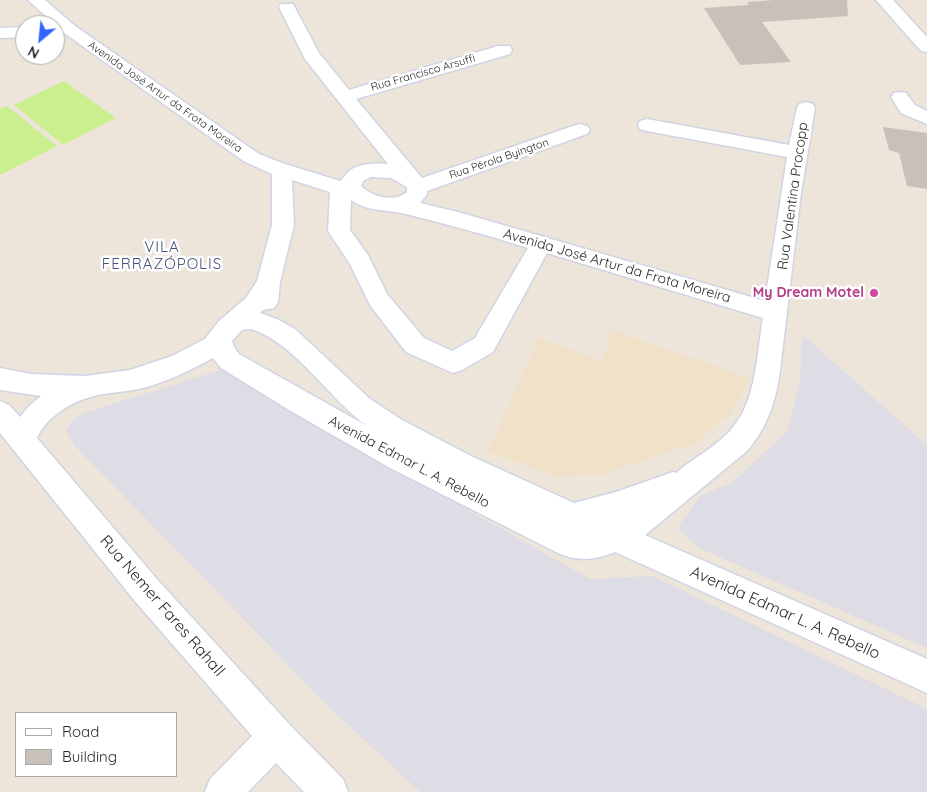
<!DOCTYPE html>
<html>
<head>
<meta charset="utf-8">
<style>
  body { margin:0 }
  #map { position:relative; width:927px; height:792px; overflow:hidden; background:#ede4da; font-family:Quicksand,sans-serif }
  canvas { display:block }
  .legend { position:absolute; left:15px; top:712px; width:162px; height:65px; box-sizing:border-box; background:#fff; border:1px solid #aaa; margin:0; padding:6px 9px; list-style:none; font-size:15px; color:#2a2a2a }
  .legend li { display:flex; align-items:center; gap:10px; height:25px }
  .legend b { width:25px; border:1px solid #aaa }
  .north { position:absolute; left:15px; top:15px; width:50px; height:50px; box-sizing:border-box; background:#fff; border:1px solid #aaa; border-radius:50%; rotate:208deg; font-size:14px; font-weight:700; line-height:20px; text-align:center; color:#2a2a2a }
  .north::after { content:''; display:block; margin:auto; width:18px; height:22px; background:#3564ff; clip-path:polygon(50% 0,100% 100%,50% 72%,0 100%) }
</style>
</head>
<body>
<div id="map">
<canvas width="927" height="792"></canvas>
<ul class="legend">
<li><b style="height:6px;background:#fff"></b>Road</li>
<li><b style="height:14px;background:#c8c1ba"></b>Building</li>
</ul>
<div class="north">N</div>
</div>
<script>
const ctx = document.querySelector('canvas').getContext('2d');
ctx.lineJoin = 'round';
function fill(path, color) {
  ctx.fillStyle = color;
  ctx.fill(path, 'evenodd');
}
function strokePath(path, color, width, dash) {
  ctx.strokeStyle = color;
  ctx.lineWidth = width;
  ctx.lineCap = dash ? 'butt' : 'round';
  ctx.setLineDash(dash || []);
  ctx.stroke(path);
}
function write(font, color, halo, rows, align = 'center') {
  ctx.font = font + ' Quicksand,sans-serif';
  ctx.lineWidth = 5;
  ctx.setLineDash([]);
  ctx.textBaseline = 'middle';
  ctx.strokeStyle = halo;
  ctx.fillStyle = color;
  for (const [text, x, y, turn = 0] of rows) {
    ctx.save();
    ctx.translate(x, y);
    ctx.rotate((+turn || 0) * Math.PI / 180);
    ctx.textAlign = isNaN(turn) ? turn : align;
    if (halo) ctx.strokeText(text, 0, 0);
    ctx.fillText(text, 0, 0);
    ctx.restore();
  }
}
const industrial = new Path2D(`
  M802,334L927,445V648L697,547L678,527L700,496L733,482L788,430L800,381Z
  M221,370L590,579L653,576L927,709V792H420L328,706L76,447L66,431L73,420L84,413Z`);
const education = new Path2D(`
  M612,330L750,378L731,413L697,442L604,474L556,476L488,452L539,338L603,361Z`);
const pitch = new Path2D(`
  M64,81L116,118L63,145L14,105Z
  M7,106L57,146L0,175V109Z`);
const building = new Path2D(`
  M774,0H847L848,16L762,22L791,62L740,65L704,8L749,5L747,2Z
  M883,127L927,133V189L907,186L899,153L889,150Z`);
const minor = new Path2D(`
  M28,0H45L75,26L259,154L282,163L340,181C343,179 345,175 348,172C358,163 376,163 388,164L305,59L279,7L281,4H293L319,53L349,90L498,46H510L512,50L510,54L356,99L422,178L573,126L580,124L587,126L590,130L587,134L427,191V194L420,203L458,212L765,301L787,157L647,131L640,129L638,125L640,121L647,119L789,145L797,108L799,104L806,102L813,104L815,108L801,193L780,371C776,401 767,428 747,451L645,535L927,659V693L615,552C595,560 579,562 558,553L392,469L289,410L221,368L213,358C193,369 172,379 150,386C130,393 107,391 87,398C68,404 45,419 37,438L156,578L289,724L343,779L348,792H304L276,763L248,792H205L210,779L252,736L134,600L0,433V401L9,405L20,417L29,406L41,396L0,390V368L31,374L85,376L130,370L172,356L205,339L219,321L246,298L257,281L272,225V174L245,162L63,32ZM371,177L391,178L407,187V192C394,203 372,197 361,186L363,181ZM292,180L330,192L328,231L350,264L370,305L406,352L453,373L462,370L493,352L547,253L763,318C756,357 757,404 728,433C712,449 692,459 676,473L673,472L616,492L574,503L471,456L402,420L370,399L295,329L277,319L260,313L263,310L274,308L278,302L280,282L294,225ZM351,200C367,212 387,209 406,214C447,224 487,235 528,248L475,338L452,351L424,338L387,294L368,255L350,230ZM252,329C297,345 328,398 367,426L239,354L234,347L232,341L242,330Z
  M876,0H893L927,37V52L921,51Z
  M25,27V37L0,38V28Z
  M900,92L906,93L915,105L927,111V124L901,113L891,97L894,93Z`);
const markers = [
  [874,293,5,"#d1479c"]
];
const farStreetnames = [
  ["Rua Francisco Arsuffi",423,73,-16],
  ["Avenida José Artur da Frota Moreira",165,97,35],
  ["Rua Pérola Byington",499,159,-19]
];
const streetNames = [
  ["Rua Valentina Procopp",793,196,-82],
  ["Avenida José Artur da Frota Moreira",617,266,16],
  ["Avenida Edmar L. A. Rebello",409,462,28]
];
const hotelNames = [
  ["My Dream Motel",864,293]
];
const neighbourhoodNames = [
  ["VILA",162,247],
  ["FERRAZÓPOLIS",162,264]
];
const nearStreetnames = [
  ["Rua Nemer Fares Rahall",162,606,49],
  ["Avenida Edmar L. A. Rebello",785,613,24]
];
fill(industrial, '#dedce5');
fill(education, '#f0e1c8');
fill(pitch, '#cbef8e');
fill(building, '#c8c1ba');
strokePath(minor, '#d0d4e4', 3);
fill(minor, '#fff');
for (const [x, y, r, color] of markers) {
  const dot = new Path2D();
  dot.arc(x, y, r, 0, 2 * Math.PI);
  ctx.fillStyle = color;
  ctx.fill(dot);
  strokePath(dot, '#fff', 2);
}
write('11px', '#2a2a2a', '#fff', farStreetnames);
write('14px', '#2a2a2a', '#fff', streetNames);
write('bold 14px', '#b23c85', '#fff', hotelNames, 'right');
ctx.letterSpacing = '1px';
write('15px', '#47537d', '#fff', neighbourhoodNames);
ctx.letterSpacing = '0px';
write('16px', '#2a2a2a', '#fff', nearStreetnames);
</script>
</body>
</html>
